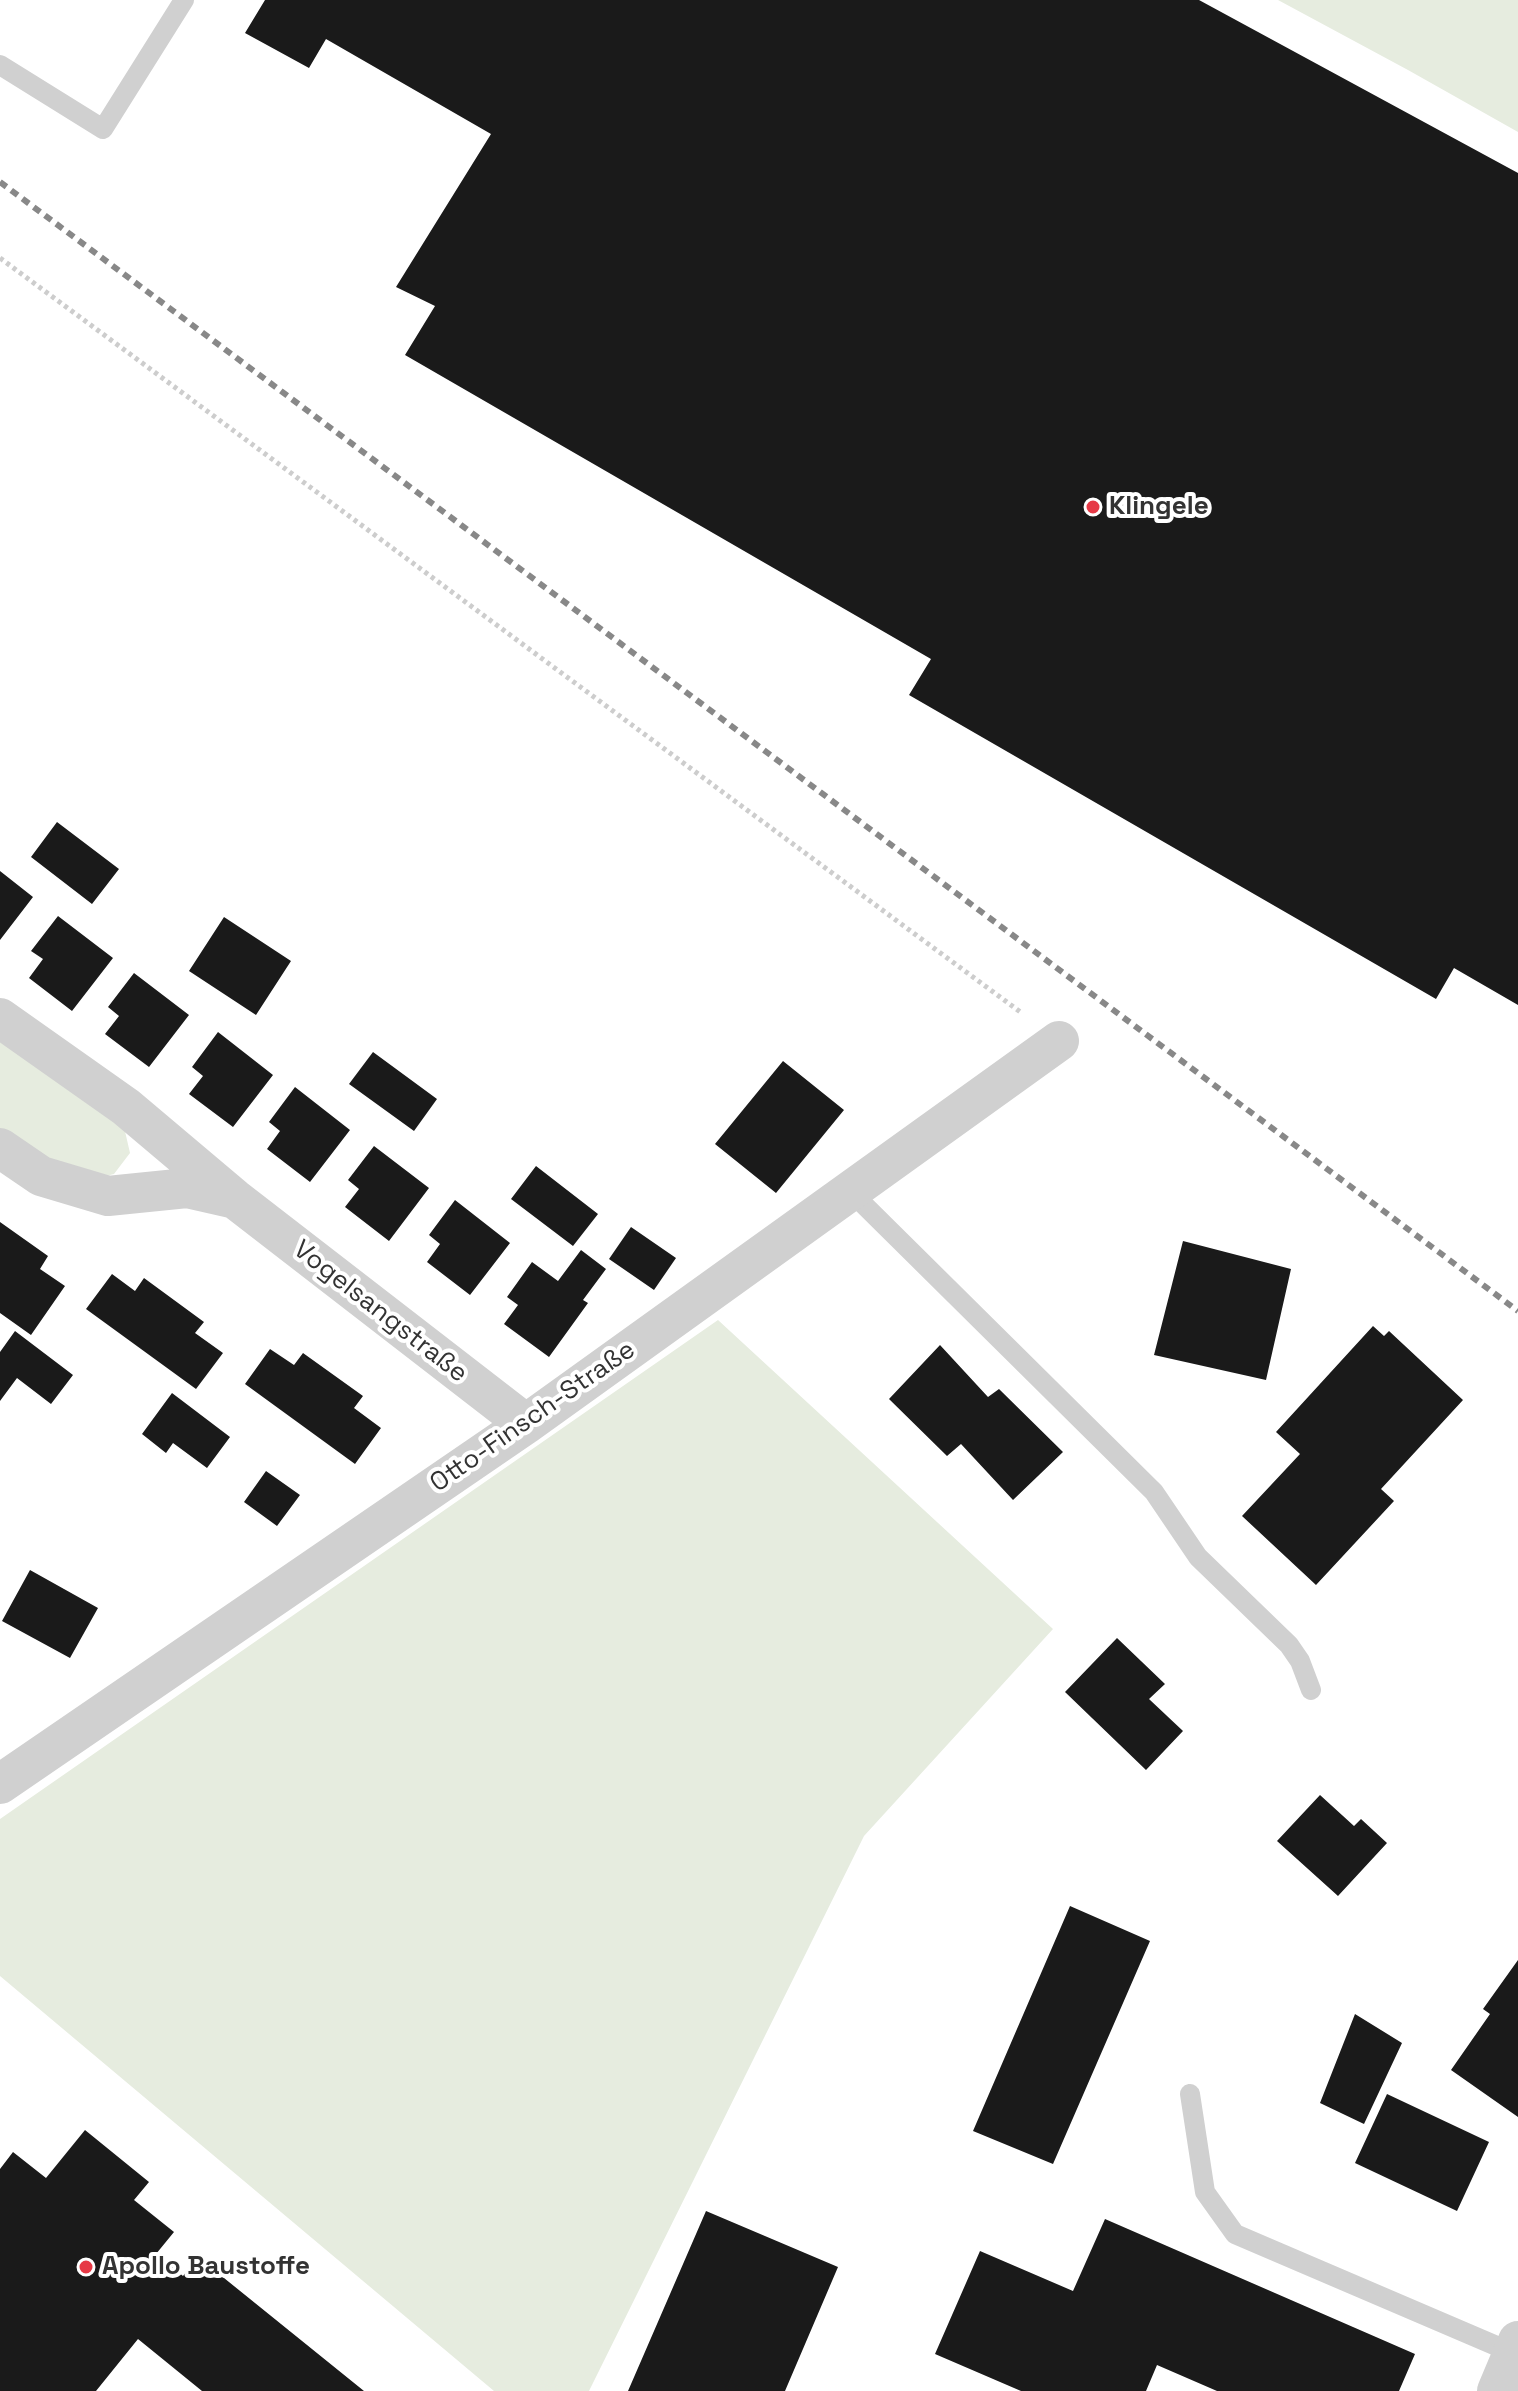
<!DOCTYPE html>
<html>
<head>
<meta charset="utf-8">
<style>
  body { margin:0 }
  canvas { display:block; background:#fff }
</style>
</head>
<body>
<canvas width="1518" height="2391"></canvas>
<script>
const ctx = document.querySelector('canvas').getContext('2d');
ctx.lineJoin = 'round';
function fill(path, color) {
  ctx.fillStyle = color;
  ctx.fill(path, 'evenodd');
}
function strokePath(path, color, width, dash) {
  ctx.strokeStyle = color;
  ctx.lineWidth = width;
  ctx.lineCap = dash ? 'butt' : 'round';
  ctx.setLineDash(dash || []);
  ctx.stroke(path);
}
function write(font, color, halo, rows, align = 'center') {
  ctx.font = font + ' "Space Grotesk",sans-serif';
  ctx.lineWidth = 8;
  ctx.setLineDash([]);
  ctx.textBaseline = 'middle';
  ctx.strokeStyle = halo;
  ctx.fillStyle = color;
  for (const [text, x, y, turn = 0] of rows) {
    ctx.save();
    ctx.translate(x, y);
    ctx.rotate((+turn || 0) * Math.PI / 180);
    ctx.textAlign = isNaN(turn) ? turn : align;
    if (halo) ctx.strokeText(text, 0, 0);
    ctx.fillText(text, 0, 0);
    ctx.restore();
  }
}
const green = new Path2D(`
  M1278,0H1518V132L1408,70Z
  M0,1036L124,1127L130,1153L114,1174L90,1180L0,1132Z
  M718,1320L1053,1629L864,1836L589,2391H494L0,1976V1819Z`);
const building = new Path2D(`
  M265,0H1199L1518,173V1005L1454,968L1436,999L909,695L931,659L405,355L435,306L396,287L491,134L326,39L309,68L245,33Z
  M57,822L119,869L92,904L31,857Z
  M0,871L33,897L0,940Z
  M58,916L113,958L72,1011L29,978L43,959L31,951Z
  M224,917L291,961L256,1015L189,971Z
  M134,973L189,1015L149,1067L105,1034L119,1016L108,1007Z
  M218,1032L273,1075L233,1127L189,1094L203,1076L192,1067Z
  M373,1052L437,1099L414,1131L349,1084Z
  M783,1061L844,1110L776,1193L715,1144Z
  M295,1087L350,1130L310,1182L267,1149L280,1131L269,1122Z
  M374,1146L429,1188L389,1241L345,1207L359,1189L348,1180Z
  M536,1166L598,1214L573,1246L511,1199Z
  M455,1200L510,1243L470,1295L427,1262L440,1244L429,1235Z
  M0,1222L48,1256L40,1269L65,1286L31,1335L0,1313Z
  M631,1227L676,1258L654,1290L609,1259Z
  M1183,1241L1291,1269L1266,1380L1154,1355Z
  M581,1250L606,1269L583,1300L588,1303L549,1357L504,1324L518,1305L507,1297L532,1262L558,1281Z
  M112,1274L135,1291L144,1278L204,1322L195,1333L223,1353L196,1389L86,1309Z
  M1373,1326L1384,1336L1389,1331L1463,1400L1381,1489L1394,1501L1316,1585L1242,1516L1300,1454L1276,1432Z
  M15,1331L73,1375L51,1404L17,1378L0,1401V1352Z
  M940,1345L988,1397L999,1389L1063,1452L1013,1500L961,1444L947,1456L889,1399Z
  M270,1349L294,1365L303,1353L363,1396L354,1408L381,1428L355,1464L245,1384Z
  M172,1393L230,1437L207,1468L173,1443L166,1453L142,1434Z
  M266,1471L300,1495L277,1526L244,1502Z
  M30,1570L98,1608L70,1658L2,1621Z
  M1117,1638L1165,1684L1149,1699L1183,1731L1146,1770L1065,1692Z
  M1320,1795L1354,1826L1361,1819L1387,1843L1338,1896L1277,1841Z
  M1070,1906L1150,1941L1053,2164L973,2131Z
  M1518,1960V2117L1451,2070L1490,2014L1483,2009Z
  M1355,2014L1402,2043L1364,2124L1320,2103Z
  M1387,2094L1489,2142L1457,2211L1355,2163Z
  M85,2130L149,2182L134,2200L174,2232L156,2254L183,2276L198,2257L364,2391H202L138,2339L96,2391H0V2169L13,2152L46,2178Z
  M706,2211L838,2267L785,2391H628Z
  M1105,2219L1415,2354L1399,2391H1217L1157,2365L1146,2391H1021L935,2354L980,2251L1073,2291Z`);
const path = new Path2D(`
  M0,258L1023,1014`);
const service = new Path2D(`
  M0,65L103,129L184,0
  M850,1191L1154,1492L1198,1557L1289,1645L1300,1661L1311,1690
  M1190,2094L1205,2192L1235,2234L1513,2353`);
const minor = new Path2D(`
  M0,1018L126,1107L235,1199L526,1424
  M0,1148L41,1176L108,1196L187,1188L231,1198
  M0,1784L526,1424L1059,1041
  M1497,2391L1518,2341`);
const rail = new Path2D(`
  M0,182L1518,1311`);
const markers = [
  [1093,507,8,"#e63946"],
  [86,2267,8,"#e63946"]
];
const poiNames = [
  ["Klingele",1109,507],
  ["Apollo Baustoffe",102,2267]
];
const streetNames = [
  ["Vogelsangstraße",380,1312,38],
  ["Otto-Finsch-Straße",533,1417,-35]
];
fill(green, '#e6ecdf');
fill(building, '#1a1a1a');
strokePath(path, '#cdcdcd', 5, [4, 4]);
strokePath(service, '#d0d0d0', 20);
strokePath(minor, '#d0d0d0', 40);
strokePath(rail, '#888', 6, [8, 6]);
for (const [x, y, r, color] of markers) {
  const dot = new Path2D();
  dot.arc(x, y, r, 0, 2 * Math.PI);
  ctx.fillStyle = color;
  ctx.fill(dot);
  strokePath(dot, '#fff', 3);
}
write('bold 26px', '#333', '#fff', poiNames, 'left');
write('26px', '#333', '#fff', streetNames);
</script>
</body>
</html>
